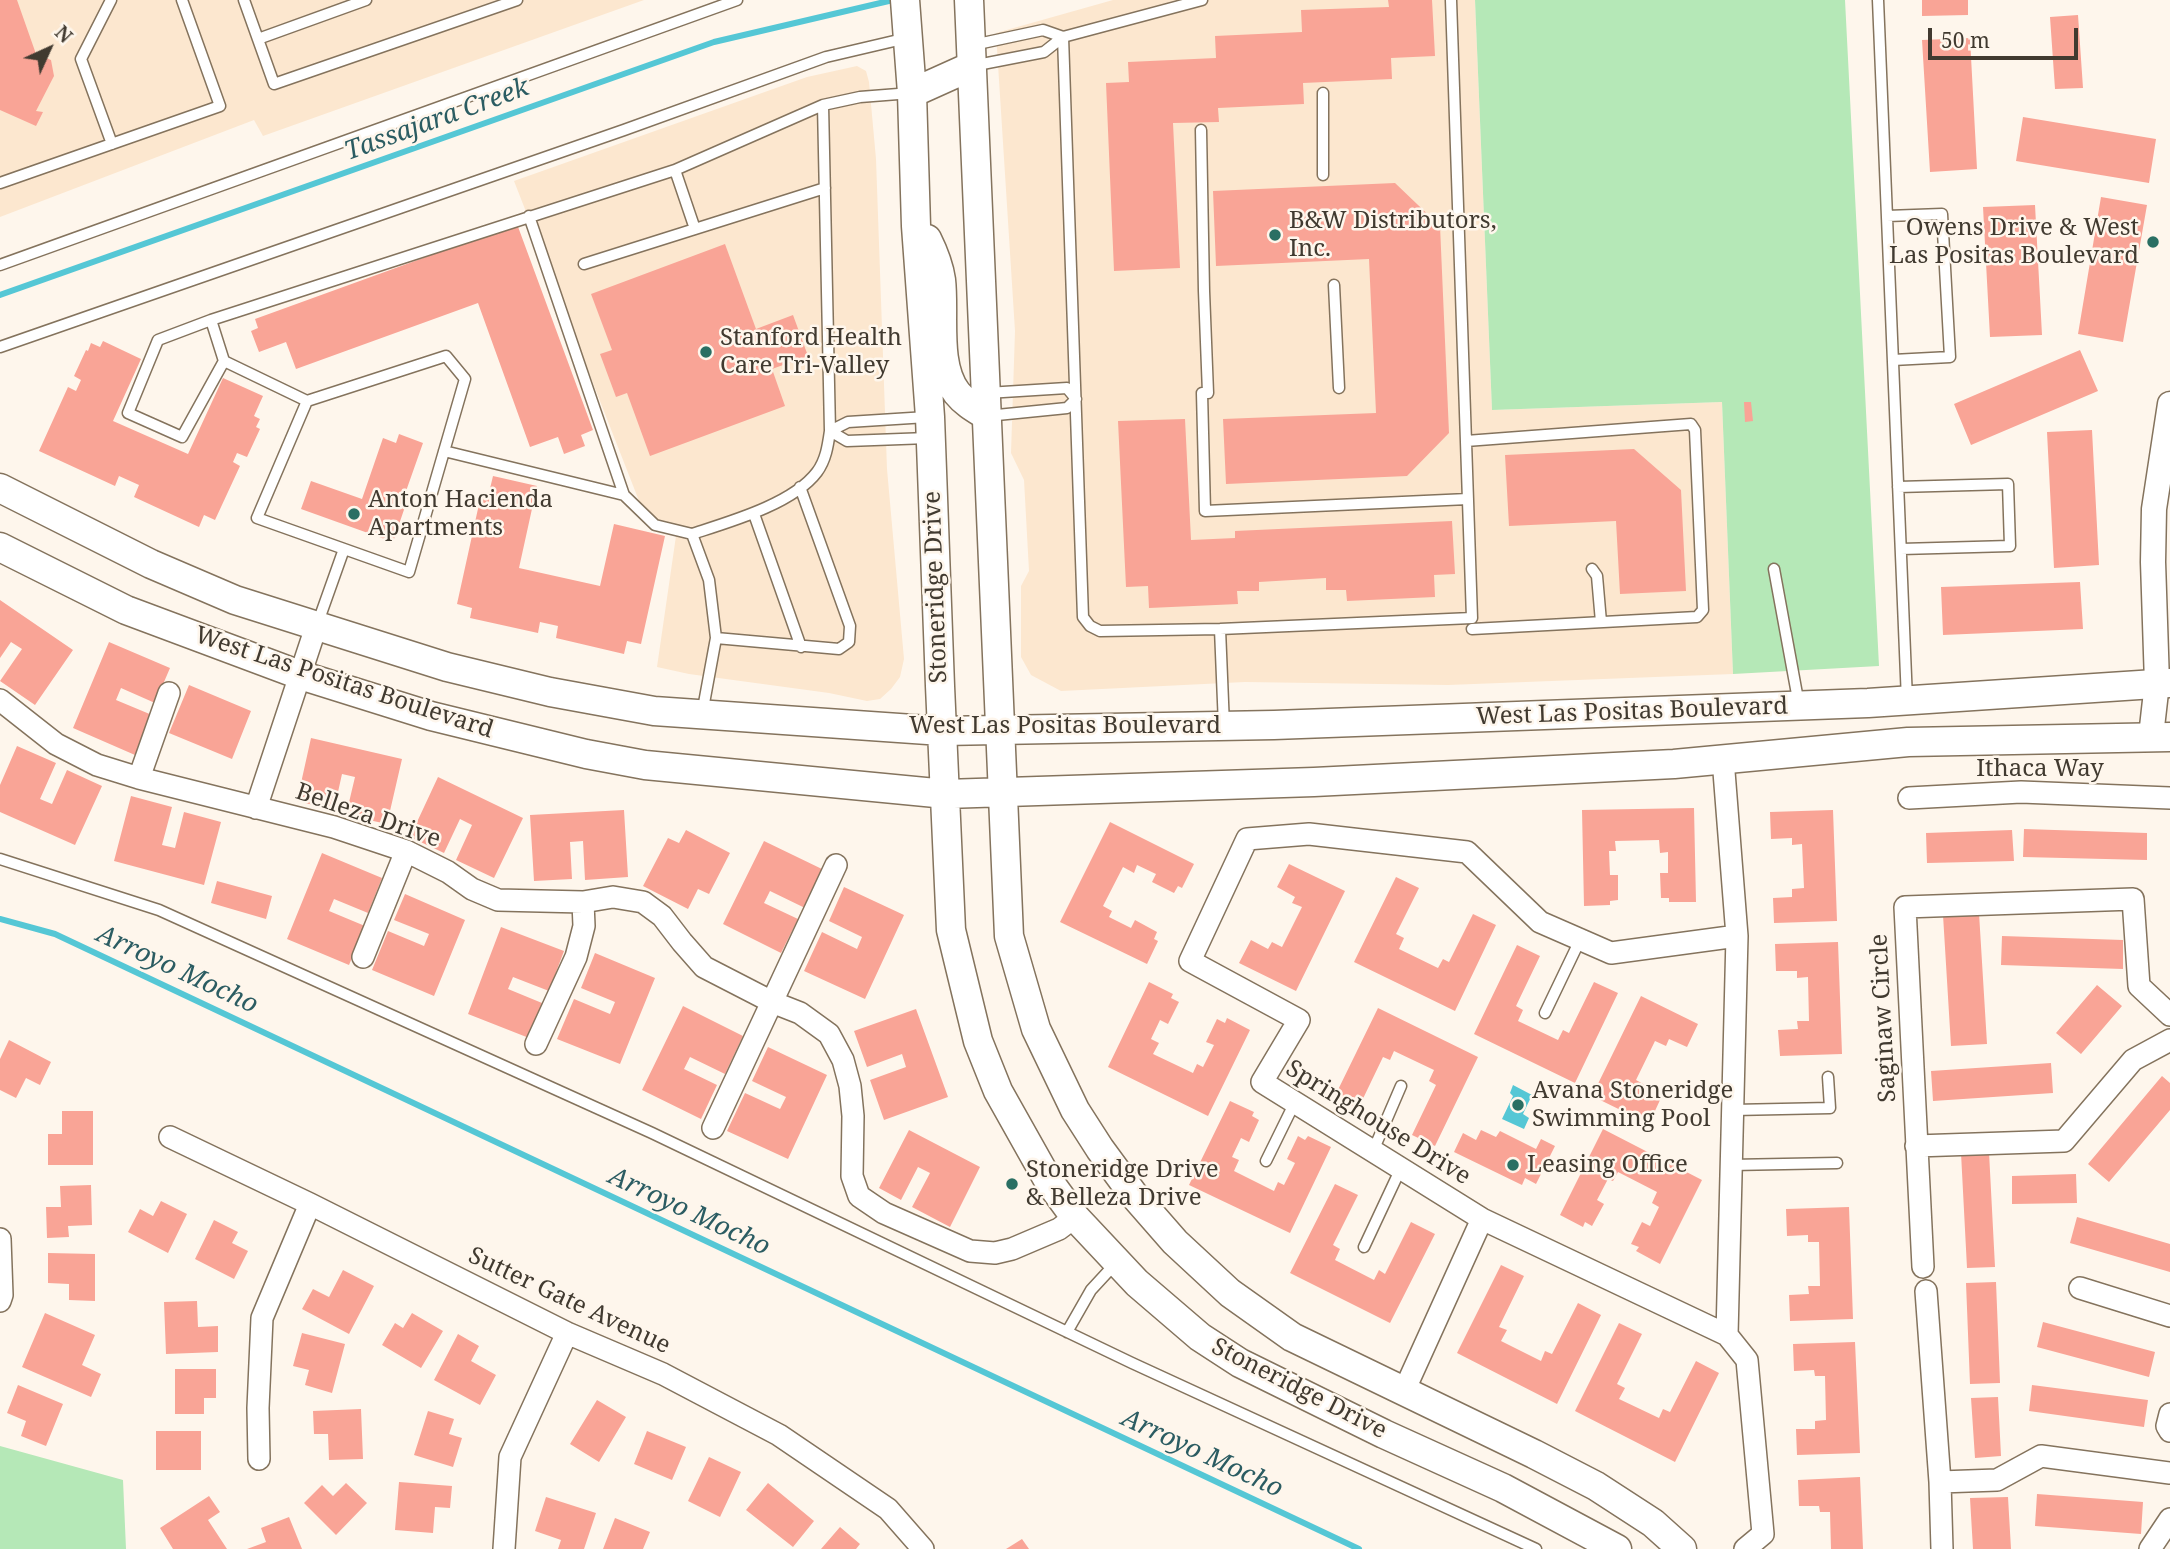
<!DOCTYPE html>
<html>
<head>
<meta charset="utf-8">
<style>
  body { margin:0 }
  #map { position:relative; width:2170px; height:1549px; overflow:hidden; background:#fef6ec; font-family:"Noto Serif",serif }
  canvas { display:block }
  .north { position:absolute; left:14px; top:14px; width:70px; height:70px; -webkit-text-stroke:5px #fef6ec; paint-order:stroke; rotate:45deg; font-size:19px; font-weight:700; line-height:28px; text-align:center; color:#413a30 }
  .north::after { content:''; display:block; margin:auto; width:24px; height:32px; background:#413a30; clip-path:polygon(50% 0,100% 100%,50% 72%,0 100%) }
  .scale { position:absolute; left:1928px; top:28px; width:150px; height:32px; box-sizing:border-box; border:4px solid #413a30; border-top:0; padding-left:9px; font-size:21px; line-height:24px; white-space:nowrap; color:#413a30; -webkit-text-stroke:5px #fef6ec; paint-order:stroke }
</style>
</head>
<body>
<div id="map">
<canvas width="2170" height="1549"></canvas>
<div class="north">N</div>
<div class="scale">50 m</div>
</div>
<script>
const ctx = document.querySelector('canvas').getContext('2d');
ctx.lineJoin = 'round';
function fill(path, color) {
  ctx.fillStyle = color;
  ctx.fill(path, 'evenodd');
}
function strokePath(path, color, width, dash) {
  ctx.strokeStyle = color;
  ctx.lineWidth = width;
  ctx.lineCap = dash ? 'butt' : 'round';
  ctx.setLineDash(dash || []);
  ctx.stroke(path);
}
function write(font, color, halo, rows, align = 'center') {
  ctx.font = font + ' "Noto Serif",serif';
  ctx.lineWidth = 5;
  ctx.setLineDash([]);
  ctx.textBaseline = 'middle';
  ctx.strokeStyle = halo;
  ctx.fillStyle = color;
  for (const [text, x, y, turn = 0] of rows) {
    ctx.save();
    ctx.translate(x, y);
    ctx.rotate((+turn || 0) * Math.PI / 180);
    ctx.textAlign = isNaN(turn) ? turn : align;
    if (halo) ctx.strokeText(text, 0, 0);
    ctx.fillText(text, 0, 0);
    ctx.restore();
  }
}
const built = new Path2D(`
  M0,0H644L263,136L254,120L0,217Z
  M1113,0H1475L1492,410L1722,402L1733,674L1448,685L1245,682L1061,691L1031,675L1021,657V586L1029,571L1024,480L1011,453L1015,331L996,33Z
  M857,66L866,71L869,82L876,159L887,469L904,659L900,677L891,689L880,699L867,701L829,693L689,674L657,667L676,536L650,529L514,181L807,77Z`);
const green = new Path2D(`
  M1475,0H1845L1879,666L1733,674L1722,402L1492,410Z
  M0,1446L123,1480L126,1549H0Z`);
const water = new Path2D(`
  M1513,1085L1532,1095L1523,1114L1529,1118L1524,1129L1502,1119L1513,1096L1510,1093Z`);
const stream = new Path2D(`
  M0,295L714,42L893,0
  M0,919L55,934L1359,1549`);
const building = new Path2D(`
  M0,0H17L36,54L51,60L54,76L36,111L43,112L36,126L0,110Z
  M1388,0H1432L1435,56L1391,58L1392,79L1303,83L1304,104L1218,108L1219,122L1173,123L1180,268L1114,271L1106,83L1129,82L1128,62L1216,58L1215,36L1302,32L1301,10L1389,7Z
  M1922,0H1968V15L1922,16Z
  M2078,15L2083,88L2055,89L2050,17Z
  M1970,38L1977,169L1930,172L1922,40Z
  M2023,117L2156,139L2149,183L2016,161Z
  M1395,183L1440,226L1449,433L1407,476L1226,484L1223,419L1376,413L1369,259L1216,266L1213,191Z
  M2101,197L2147,205L2123,342L2078,334Z
  M2035,205L2042,335L1990,337L1983,207Z
  M517,224L593,430L581,435L585,446L564,454L558,437L530,447L478,303L296,369L286,342L259,352L251,331L258,328L255,319Z
  M725,244L756,329L793,315L808,356L772,369L785,406L650,456L627,393L616,397L600,354L612,350L591,294Z
  M103,341L141,359L113,421L188,454L223,378L263,396L254,416L260,419L256,427L260,429L247,457L237,453L233,462L240,466L215,520L204,515L199,527L134,497L139,485L119,476L115,486L39,451L68,387L76,391L81,380L74,376L86,350L88,351L91,343L100,347Z
  M2080,350L2098,391L1971,445L1954,404Z
  M1744,402H1751L1753,421L1745,422Z
  M1185,419L1191,540L1235,538V531L1452,521L1455,574L1434,575L1435,597L1347,601L1346,590H1326V578L1259,582V591H1237L1238,604L1149,608L1148,586L1126,587L1118,421Z
  M2092,430L2099,565L2054,568L2047,432Z
  M399,434L423,443L405,494L409,495L393,542L301,509L311,481L362,499L383,438L396,443Z
  M1634,449L1681,490L1686,591L1620,594L1616,521L1509,526L1505,455Z
  M493,476L537,486L519,568L600,586L614,524L665,536L641,644L627,641L624,654L556,638L558,626L540,622L538,633L470,618L472,608L457,604L481,495L488,497Z
  M2080,582L2083,629L1943,635L1941,587Z
  M0,600L73,650L35,705L0,681L22,649L11,642L0,658Z
  M109,642L170,668L155,703L121,688L116,700L152,715L135,755L73,728Z
  M189,685L251,711L232,759L169,733Z
  M311,738L402,759L387,824L346,815L355,777L342,774L334,810L297,801Z
  M17,746L56,763L40,799L52,804L67,770L102,786L75,845L0,812V785Z
  M438,777L523,818L494,878L456,860L472,825L460,819L444,853L410,837Z
  M131,796L172,807L162,845L175,848L184,812L221,822L204,885L114,861Z
  M1694,808L1696,902H1669V898H1661L1660,873H1668V852L1660,853L1659,840L1615,841L1616,851H1609L1610,875H1618V900L1610,901V905L1584,906L1582,810Z
  M624,810L628,877L585,880L583,841L570,842L572,879L534,881L530,815Z
  M1833,810L1837,921L1774,923L1773,898L1792,897V889L1804,888L1802,844L1792,845V838L1771,839L1770,812Z
  M1110,822L1194,864L1182,888L1178,886L1174,893L1152,882L1156,874L1137,865L1134,873L1123,867L1103,906L1112,911L1109,917L1131,928L1135,920L1157,932L1154,939L1158,941L1147,964L1060,922Z
  M2024,829L2147,833V860L2023,857Z
  M686,830L730,853L709,894L698,889L688,909L643,886L668,838L679,843Z
  M2012,830L2014,861L1927,863L1926,833Z
  M764,841L824,870L805,908L770,891L764,903L798,919L781,953L723,924Z
  M322,853L382,878L368,913L334,899L329,911L365,926L349,965L287,939Z
  M1289,864L1345,891L1296,991L1239,963L1251,940L1268,949L1272,942L1282,947L1302,907L1292,903L1295,897L1277,887Z
  M1396,877L1419,888L1396,934L1404,938L1399,949L1438,968L1443,959L1449,962L1473,914L1496,925L1455,1011L1354,962Z
  M217,881L272,896L266,919L211,903Z
  M844,887L904,915L865,999L804,971L822,932L857,949L862,937L829,921Z
  M405,894L465,920L434,996L372,970L388,931L424,946L429,934L394,920Z
  M1979,913L1987,1044L1951,1046L1943,915Z
  M501,927L564,951L549,991L513,977L508,989L542,1003L529,1038L468,1014Z
  M2002,936L2123,940V969L2001,965Z
  M1838,942L1842,1054L1780,1056L1778,1030L1798,1029L1797,1021H1809L1808,977L1797,978V971H1776L1775,944Z
  M1517,945L1540,956L1516,1006L1523,1010L1518,1021L1558,1040L1563,1030L1569,1033L1594,982L1618,993L1575,1083L1474,1034Z
  M595,953L655,978L620,1064L557,1039L574,999L610,1014L615,1002L581,988Z
  M1149,982L1173,994L1171,998L1179,1002L1168,1024L1160,1020L1151,1039L1159,1043L1153,1054L1193,1073L1197,1064L1203,1067L1214,1045L1206,1042L1217,1019L1225,1023L1227,1018L1250,1030L1208,1116L1108,1067Z
  M2097,985L2122,1006L2081,1054L2056,1033Z
  M1641,996L1698,1024L1687,1047L1669,1039L1666,1046L1655,1041L1636,1080L1645,1085L1642,1091L1660,1100L1649,1124L1592,1096Z
  M683,1006L743,1036L725,1074L690,1057L684,1069L717,1085L701,1119L642,1090Z
  M1378,1008L1478,1057L1435,1146L1412,1135L1436,1085L1429,1081L1434,1070L1394,1051L1390,1060L1383,1057L1358,1109L1334,1098Z
  M916,1009L948,1097L884,1120L870,1080L906,1067L902,1054L867,1067L854,1031Z
  M9,1040L51,1062L40,1085L26,1078L16,1098L0,1090V1059Z
  M768,1047L827,1075L788,1159L727,1131L745,1093L780,1109L786,1097L752,1081Z
  M2051,1063L2053,1093L1933,1101L1931,1071Z
  M2162,1076L2170,1083V1110L2109,1182L2088,1164Z
  M1230,1101L1254,1112L1252,1116L1259,1120L1249,1142L1241,1138L1232,1157L1239,1160L1234,1171L1274,1191L1278,1182L1284,1185L1295,1163L1287,1159L1298,1136L1305,1140L1308,1136L1331,1147L1290,1233L1189,1185Z
  M62,1111H93V1165H48V1134H62Z
  M1603,1129L1702,1180L1660,1264L1636,1251L1639,1247L1631,1244L1642,1222L1650,1226L1659,1207L1652,1203L1657,1192L1618,1172L1613,1181L1608,1179L1597,1200L1604,1204L1592,1226L1585,1222L1583,1227L1560,1215Z
  M909,1130L980,1167L950,1227L912,1207L930,1173L918,1167L901,1200L879,1188Z
  M1481,1130L1496,1137L1500,1131L1536,1149L1541,1139L1555,1146L1536,1184L1525,1178L1522,1185L1454,1152L1463,1133L1476,1140Z
  M1989,1152L1995,1267L1967,1268L1961,1153Z
  M2076,1174L2077,1203L2012,1204V1176Z
  M1335,1184L1358,1195L1333,1245L1340,1249L1335,1260L1374,1280L1379,1270L1385,1274L1411,1222L1435,1234L1390,1323L1290,1273Z
  M91,1185L92,1225L68,1226L69,1237L47,1238L46,1207H61L60,1186Z
  M161,1201L187,1214L168,1253L128,1232L140,1209L153,1216Z
  M1849,1207L1853,1319L1790,1321L1789,1295L1809,1294L1808,1286H1820L1819,1242H1808V1235L1787,1236L1786,1209Z
  M2077,1217L2170,1244V1272L2070,1243Z
  M214,1220L238,1232L232,1243L248,1251L234,1279L195,1259Z
  M48,1253L95,1254V1301L69,1300V1284L48,1283Z
  M1501,1265L1524,1276L1499,1327L1507,1330L1501,1341L1541,1361L1545,1351L1552,1354L1578,1303L1601,1315L1557,1404L1457,1353Z
  M343,1270L374,1286L349,1334L302,1309L313,1289L329,1297Z
  M1996,1282L2000,1383L1970,1384L1966,1283Z
  M197,1301L198,1327L218,1326V1352L166,1354L164,1302Z
  M45,1313L95,1335L82,1365L101,1374L91,1397L22,1367Z
  M412,1313L443,1331L421,1368L382,1345L395,1323L403,1328Z
  M2043,1322L2155,1352L2149,1377L2037,1347Z
  M1619,1323L1642,1334L1617,1384L1625,1388L1619,1399L1659,1418L1663,1409L1670,1412L1696,1361L1719,1373L1675,1462L1575,1411Z
  M302,1333L345,1344L332,1393L305,1385L309,1370L293,1366Z
  M458,1334L479,1346L471,1361L496,1375L480,1405L434,1380Z
  M1855,1342L1860,1453L1797,1455L1796,1429H1815V1421L1826,1420L1825,1376H1815L1814,1370L1794,1371L1793,1344Z
  M175,1369H216V1398H204V1414H175Z
  M18,1385L63,1404L46,1446L21,1436L26,1421L7,1413Z
  M2032,1385L2148,1400L2144,1427L2029,1411Z
  M1998,1397L2001,1456L1975,1458L1971,1398Z
  M597,1400L626,1417L599,1462L570,1444Z
  M361,1409L363,1459L329,1460L328,1434H314L313,1411Z
  M428,1411L454,1419L449,1434L462,1438L453,1467L414,1455Z
  M156,1431H201V1470H156Z
  M647,1431L686,1447L672,1480L634,1464Z
  M709,1457L741,1472L720,1517L688,1501Z
  M1860,1477L1863,1549H1831L1830,1512H1820L1819,1506H1799L1798,1480Z
  M399,1482L452,1486L450,1508L435,1507L433,1533L395,1530Z
  M346,1483L367,1503L336,1535L304,1503L322,1485L333,1496Z
  M768,1483L814,1521L793,1547L746,1510Z
  M2037,1494L2143,1502L2141,1534L2035,1526Z
  M209,1496L220,1512L208,1520L227,1549H173L160,1528Z
  M546,1497L596,1513L584,1549H558L561,1540L535,1531Z
  M2008,1497L2011,1549H1973L1970,1498Z
  M289,1517L302,1549H247L266,1542L261,1528Z
  M615,1518L650,1532L643,1549H603Z
  M840,1527L860,1544L856,1549H821Z
  M1022,1539L1029,1549H1006Z`);
const service = new Path2D(`
  M111,0L81,59L112,144
  M244,0L274,84L517,0
  M1202,0L1063,37L1083,617L1090,626L1100,631L1220,629L1472,618L1451,0
  M1878,0L1907,700
  M258,39L366,0
  M972,66L1044,52L1063,37L1043,30L973,45
  M1323,93V175
  M1201,130L1204,291L1208,393
  M675,170L695,229
  M0,183L220,106L182,0
  M529,216L624,495
  M1887,216L1942,214L1950,357L1893,360
  M584,264L825,188
  M0,265L737,0
  M1334,285L1339,388
  M211,320L224,361L307,401L446,356L465,379L409,572L257,518L307,401
  M0,347L624,130L826,57L907,38
  M224,361L182,437L128,413L158,340L211,320L675,170L823,105L860,97L911,93
  M1202,393L1205,511L1468,499
  M987,416L1067,408L1076,399L1067,388L987,393
  M927,417L848,422L830,431L847,441L928,438
  M1466,441L1691,424L1695,430L1703,610L1697,617L1472,629
  M444,451L624,495L655,525L692,534L709,580L716,638L702,714
  M1898,487L2008,484L2010,546L1901,549
  M754,514L801,647
  M692,534C729,522 793,504 817,472C826,460 828,445 830,431L823,105
  M1592,569L1597,576L1601,622
  M1774,569L1799,705
  M317,625L344,549
  M1220,629L1224,726
  M716,638L839,649L849,642L850,626L800,487
  M0,859L159,910L652,1133L1132,1363L1536,1549
  M1545,1013L1580,940
  M1733,1110L1830,1108L1828,1077
  M1373,1151L1401,1086
  M1266,1161L1295,1102
  M1731,1165L1837,1163
  M1364,1247L1401,1168
  M1067,1332L1091,1290L1115,1264`);
const minor = new Path2D(`
  M0,700L56,744L97,765L139,778L334,827L406,851L448,872L472,889L498,900L583,902L613,897L643,902L662,916L682,942L704,967L772,1002L800,1013L829,1034L843,1060L850,1086L853,1116L852,1176L859,1196L884,1213L970,1251L995,1253L1012,1249L1059,1229L1075,1217
  M1723,759L1737,936L1727,1335L1747,1360L1763,1534L1745,1549
  M139,778L169,693
  M1909,798L2021,792L2170,798
  M256,808L316,627
  M363,957L406,851
  M536,1044L576,957L584,926L583,902
  M713,1128L836,865
  M170,1137L310,1204L567,1333L663,1374L779,1435L888,1509L923,1549
  M1916,1146L2064,1141L2133,1060L2170,1040
  M0,1239L2,1295L0,1301
  M1923,1267L1905,907L2133,899L2139,986L2170,1015
  M2080,1288L2170,1316
  M1926,1291L1940,1482L1942,1549
  M1727,1335L1482,1219L1262,1082L1299,1020L1190,961L1247,839L1309,834L1467,852L1540,922L1611,953L1737,936
  M1404,1391L1482,1219
  M2170,1414L2167,1426L2170,1431
  M259,1459L258,1408L262,1318L310,1204
  M1940,1482L1997,1480L2041,1456L2170,1473
  M504,1549L510,1457L567,1333
  M2150,1549L2170,1519`);
const tertiary = new Path2D(`
  M2151,736L2157,683L2153,562L2154,509L2170,404`);
const secondary = new Path2D(`
  M905,0L912,93L916,226L930,417L940,686L951,930L978,1041L998,1091L1048,1180L1075,1217L1137,1283L1200,1337L1240,1363L1384,1434L1503,1488L1617,1549
  M969,0L1009,936L1036,1029L1075,1110L1100,1149L1133,1194L1175,1242L1230,1293L1292,1337L1534,1454L1596,1486L1653,1523L1682,1549
  M912,93L972,66
  M927,239C933,251 939,266 941,280C945,314 935,365 957,393C965,403 976,409 987,416
  M0,488L151,564L235,600L447,667L550,692L654,711L942,731L1274,725L1868,703L2170,683
  M0,547L126,610L300,675L431,716L586,754L645,765L946,794L1314,782L1674,764L1908,742L2170,737`);
const markers = [
  [1275,235,7,"#2a6f63"],
  [2153,242,7,"#2a6f63"],
  [706,352,7,"#2a6f63"],
  [354,514,7,"#2a6f63"],
  [1518,1105,7,"#2a6f63"],
  [1513,1165,7,"#2a6f63"],
  [1012,1184,7,"#2a6f63"]
];
const poiNames = [
  ["B&W Distributors,",1289,221],
  ["Inc.",1289,249],
  ["Owens Drive & West",2139,228,"right"],
  ["Las Positas Boulevard",2139,256,"right"],
  ["Stanford Health",720,338],
  ["Care Tri-Valley",720,366],
  ["Anton Hacienda",368,500],
  ["Apartments",368,528],
  ["Avana Stoneridge",1532,1091],
  ["Swimming Pool",1532,1119],
  ["Leasing Office",1527,1165],
  ["Stoneridge Drive",1026,1170],
  ["& Belleza Drive",1026,1198]
];
const streetNames = [
  ["Stoneridge Drive",936,587,-92],
  ["West Las Positas Boulevard",344,683,18],
  ["West Las Positas Boulevard",1632,712,-2],
  ["West Las Positas Boulevard",1065,726],
  ["Ithaca Way",2040,769],
  ["Belleza Drive",368,816,19],
  ["Saginaw Circle",1884,1018,-93],
  ["Springhouse Drive",1378,1123,32],
  ["Sutter Gate Avenue",569,1301,25],
  ["Stoneridge Drive",1299,1389,27]
];
const waterNames = [
  ["Tassajara Creek",437,120,-20],
  ["Arroyo Mocho",177,970,25],
  ["Arroyo Mocho",689,1212,25],
  ["Arroyo Mocho",1202,1454,25]
];
fill(built, '#fce7cf');
fill(green, '#b5e8b7');
fill(water, '#55c7d5');
strokePath(stream, '#55c7d5', 6);
fill(building, '#f9a496');
strokePath(service, '#84735d', 13);
strokePath(minor, '#84735d', 24);
strokePath(tertiary, '#84735d', 27);
strokePath(secondary, '#84735d', 31);
strokePath(service, '#fff', 10);
strokePath(minor, '#fff', 21);
strokePath(tertiary, '#fff', 24);
strokePath(secondary, '#fff', 28);
for (const [x, y, r, color] of markers) {
  const dot = new Path2D();
  dot.arc(x, y, r, 0, 2 * Math.PI);
  ctx.fillStyle = color;
  ctx.fill(dot);
  strokePath(dot, '#fef6ec', 2.5);
}
write('24px', '#413a30', '#fef6ec', poiNames, 'left');
write('24px', '#413a30', '#fef6ec', streetNames);
write('italic 26px', '#2b5c62', '#fef6ec', waterNames);
</script>
</body>
</html>
